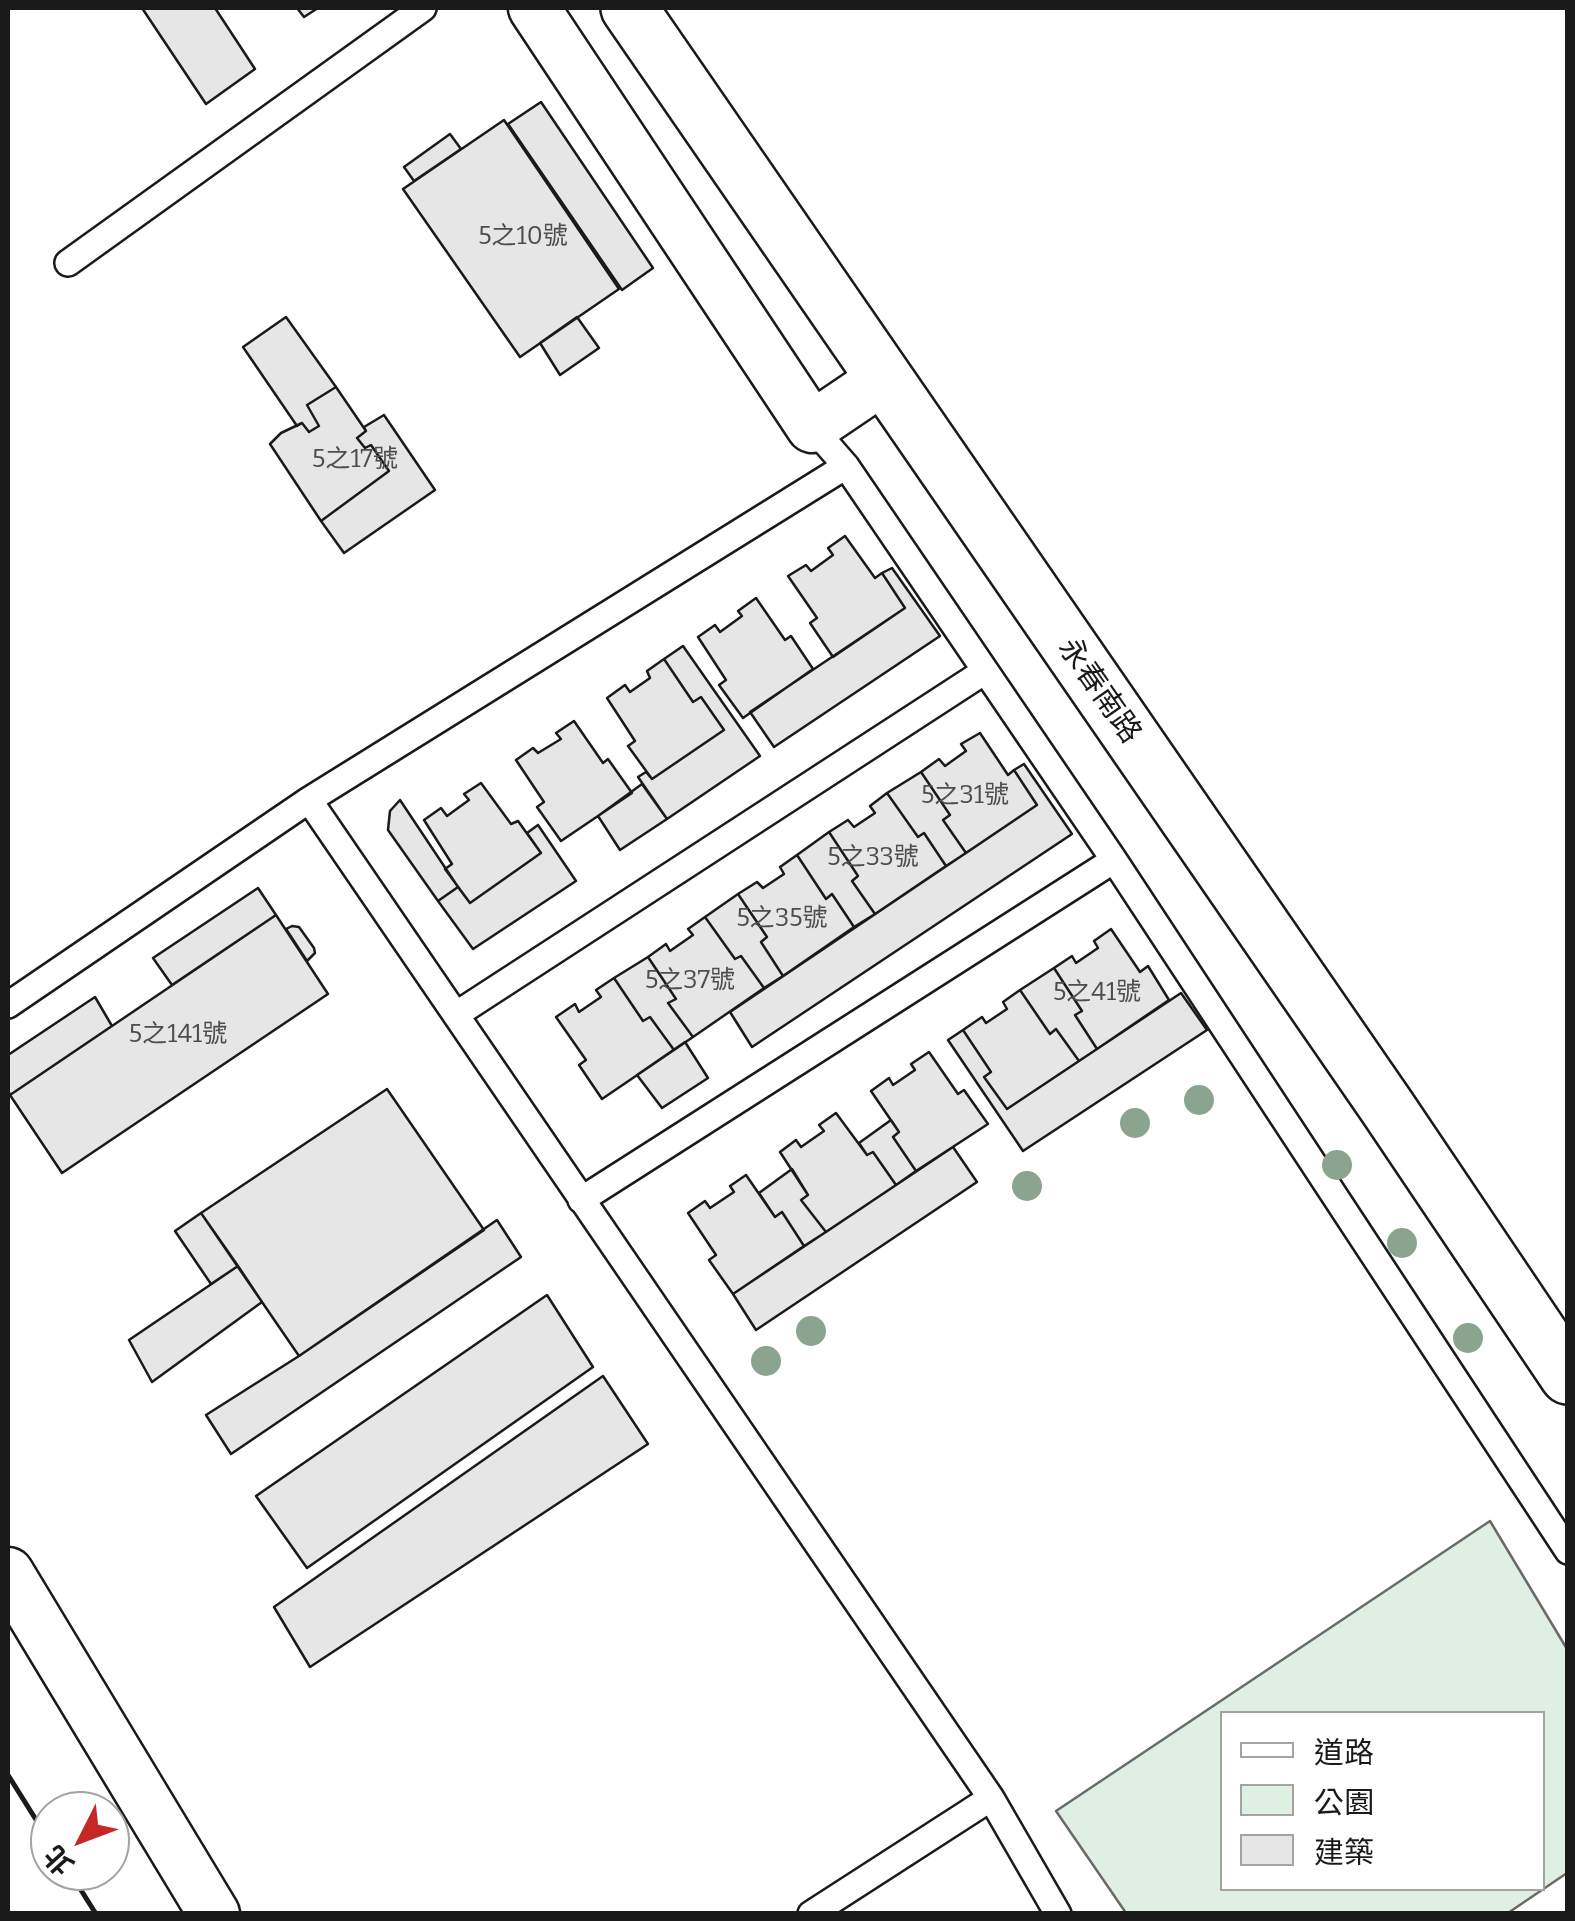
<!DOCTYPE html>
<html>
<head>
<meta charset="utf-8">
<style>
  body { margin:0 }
  #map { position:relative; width:1575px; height:1921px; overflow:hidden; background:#fff; font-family:Bitter,"Noto Sans TC",serif }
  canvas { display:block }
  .frame { position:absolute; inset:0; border:10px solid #1a1a1a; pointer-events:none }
  .legend { position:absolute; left:1220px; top:1711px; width:325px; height:180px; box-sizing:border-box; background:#fff; border:2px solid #a3a3a3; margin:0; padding:12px 18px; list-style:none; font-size:30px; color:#1a1a1a }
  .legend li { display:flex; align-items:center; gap:20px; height:50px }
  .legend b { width:50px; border:2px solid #a3a3a3 }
  .north { position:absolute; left:30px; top:1791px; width:100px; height:100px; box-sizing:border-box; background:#fff; border:2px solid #a3a3a3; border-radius:50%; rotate:228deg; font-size:28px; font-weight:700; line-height:40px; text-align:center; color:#1a1a1a }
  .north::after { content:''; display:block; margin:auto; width:35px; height:45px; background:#c62828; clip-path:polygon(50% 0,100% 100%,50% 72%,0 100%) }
</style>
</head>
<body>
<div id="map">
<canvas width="1575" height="1921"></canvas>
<div class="frame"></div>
<ul class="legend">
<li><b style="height:12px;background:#fff"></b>道路</li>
<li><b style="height:28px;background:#e0efe3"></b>公園</li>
<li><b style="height:28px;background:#e6e6e6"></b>建築</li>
</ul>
<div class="north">北</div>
</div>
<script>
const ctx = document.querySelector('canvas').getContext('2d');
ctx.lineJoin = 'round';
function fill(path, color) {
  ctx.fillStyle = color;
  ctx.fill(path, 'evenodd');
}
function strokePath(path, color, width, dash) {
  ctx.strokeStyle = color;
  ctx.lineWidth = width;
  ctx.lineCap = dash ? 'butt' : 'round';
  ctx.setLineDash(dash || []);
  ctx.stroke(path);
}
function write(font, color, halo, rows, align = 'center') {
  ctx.font = font + ' Bitter,"Noto Sans TC",serif';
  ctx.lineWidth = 8;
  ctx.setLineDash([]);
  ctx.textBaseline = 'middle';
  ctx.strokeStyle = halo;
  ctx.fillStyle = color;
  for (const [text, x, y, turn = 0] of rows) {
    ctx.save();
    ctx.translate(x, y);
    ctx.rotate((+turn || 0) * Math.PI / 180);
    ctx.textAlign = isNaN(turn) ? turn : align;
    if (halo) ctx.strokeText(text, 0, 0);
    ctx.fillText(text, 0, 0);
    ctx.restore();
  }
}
const green = new Path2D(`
  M1490,1521L1567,1649V1873L1508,1913H1126L1056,1811ZM1222,1714H1542V1888H1222Z`);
const building = new Path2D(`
  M142,8H215L255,69L206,104Z
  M297,8H318L304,17Z
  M541,102L653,268L622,290L508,124Z
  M504,120L619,289L520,357L403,189Z
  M450,134L461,149L414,181L404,167Z
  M286,317L336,387L307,405L319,426L309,432L302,423L297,426L243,347Z
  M577,317L599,348L560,375L540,343Z
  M336,387L366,431L357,438L365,448L371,445L389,471L321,521L270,444L281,433L302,423L309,432L319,426L307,405Z
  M384,415L435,490L344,553L321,521L389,471L371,445L365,448L357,438L366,431L364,427Z
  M845,536L875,578L882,573L905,608L833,657L810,623L817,618L788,576L806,565L811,571L833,555L828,548Z
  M892,568L940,636L774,747L750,712L905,608L882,573Z
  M756,598L785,640L791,636L813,669L743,718L719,685L726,680L698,637L715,625L720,632L742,616L738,611Z
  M683,646L760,756L667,819L638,777L646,772L652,779L724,730L701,697L693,702L664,659Z
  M664,659L693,702L701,697L724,730L652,779L628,746L635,741L607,698L625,685L630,692L650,678L647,671Z
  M574,721L603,763L608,759L632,793L561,841L537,807L544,802L516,760L533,748L538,753L561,739L556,733Z
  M980,733L1008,775L1014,770L1037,805L966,853L943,820L950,815L921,772L939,759L945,766L966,751L961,744Z
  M1024,764L1072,834L752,1047L730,1012L1037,805L1014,770Z
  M921,772L950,815L943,820L966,853L946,866L924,833L918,837L887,793Z
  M481,783L511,824L518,821L541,853L470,903L445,869L452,864L424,820L441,808L447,816L469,800L464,794Z
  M642,784L667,819L620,850L598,816Z
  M887,793L918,837L924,833L946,866L875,914L852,881L858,876L829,832L848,820L854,827L875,813L870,806Z
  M400,800L458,887L438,901L388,830L390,811Z
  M538,825L576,881L473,949L438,901L458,887L470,903L541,853L527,833Z
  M829,832L858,876L852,881L875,914L854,927L832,894L826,899L797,855Z
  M797,855L826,899L832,894L854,927L783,976L761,942L767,937L738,894L757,882L763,888L784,874L780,867Z
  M258,888L276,915L172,985L153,958Z
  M738,894L767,937L761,942L783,976L764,988L741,956L735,959L705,917Z
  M276,915L328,994L62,1173L10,1095Z
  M705,917L735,959L741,956L764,988L693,1037L668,1003L676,999L648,957L666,944L670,951L693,935L688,929Z
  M292,926L299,927L314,948L315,953L307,961L286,929Z
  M1111,929L1140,972L1148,966L1169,1000L1097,1049L1075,1015L1082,1011L1054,968L1072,956L1076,963L1098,948L1094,941Z
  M648,957L676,999L668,1003L693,1037L674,1050L650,1017L643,1021L614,978Z
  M1054,968L1082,1011L1075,1015L1097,1049L1079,1061L1056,1029L1050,1034L1020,990Z
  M614,978L643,1021L650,1017L674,1050L602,1099L579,1065L586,1060L556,1017L575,1004L579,1012L601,997L596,990Z
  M1020,990L1050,1034L1056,1029L1079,1061L1007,1109L984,1077L991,1072L963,1030L982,1017L986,1023L1007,1009L1003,1002Z
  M1181,993L1207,1030L1023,1151L948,1040L963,1030L991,1072L984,1077L1007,1109Z
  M95,997L112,1026L10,1095L8,1090V1055Z
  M685,1042L708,1078L662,1108L637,1075Z
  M929,1052L958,1094L964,1090L988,1124L916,1171L893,1137L899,1132L871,1091L889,1078L893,1085L915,1070L911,1064Z
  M387,1089L484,1230L299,1356L201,1213Z
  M836,1113L867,1155L873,1152L896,1185L826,1232L801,1200L808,1195L780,1152L796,1140L801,1147L824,1131L819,1125Z
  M891,1120L899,1132L893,1137L916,1171L896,1185L873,1152L867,1155L859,1143Z
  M953,1147L977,1182L756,1330L733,1294Z
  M792,1169L808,1195L801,1200L826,1232L804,1246L782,1212L775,1217L759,1193Z
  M746,1175L775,1217L782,1212L804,1246L733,1294L709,1260L716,1255L688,1213L705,1201L710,1208L734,1192L730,1186Z
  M201,1213L238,1266L211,1284L175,1231Z
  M497,1220L521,1257L231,1454L206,1415L299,1356Z
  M238,1266L262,1302L152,1382L129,1340Z
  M547,1295L593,1367L307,1568L256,1496Z
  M603,1376L648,1444L310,1667L274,1607Z`);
const lane = new Path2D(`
  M68,263L423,8
  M812,427L846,466L1114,860L1568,1551
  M309,800L991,1798L1058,1914
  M8,1005L309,800L846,466
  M457,1014L985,671
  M581,1200L1114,860
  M811,1914L991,1798`);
const street = new Path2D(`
  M534,8L812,427L883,379
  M8,1573L214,1914`);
const secondary = new Path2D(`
  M629,8L1387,1107L1568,1376`);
const wall = new Path2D(`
  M8,1775L50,1842
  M69,1871L96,1914`);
const trees = [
  [1199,1100],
  [1135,1123],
  [1337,1165],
  [1027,1186],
  [1402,1243],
  [811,1331],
  [1468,1338],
  [766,1361]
];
const numberNames = [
  ["5之10號",523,237],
  ["5之17號",355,460],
  ["5之31號",965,796],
  ["5之33號",873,858],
  ["5之35號",782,919],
  ["5之37號",690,981],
  ["5之41號",1097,993],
  ["5之141號",178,1035]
];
const streetNames = [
  ["永春南路",1099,691,55]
];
fill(green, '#e0efe3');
strokePath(green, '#6a6a6a', 2.5);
fill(building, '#e6e6e6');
strokePath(building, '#1a1a1a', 2.5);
strokePath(lane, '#1a1a1a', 30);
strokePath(street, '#1a1a1a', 55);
strokePath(secondary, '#1a1a1a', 60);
strokePath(lane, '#fff', 25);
strokePath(street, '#fff', 50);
strokePath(secondary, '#fff', 55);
strokePath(wall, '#1a1a1a', 5);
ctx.fillStyle = '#8aa48f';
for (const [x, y] of trees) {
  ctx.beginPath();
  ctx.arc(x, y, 15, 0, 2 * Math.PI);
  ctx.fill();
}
write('25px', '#4d4d4d', null, numberNames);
write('30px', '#1a1a1a', '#fff', streetNames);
</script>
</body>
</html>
